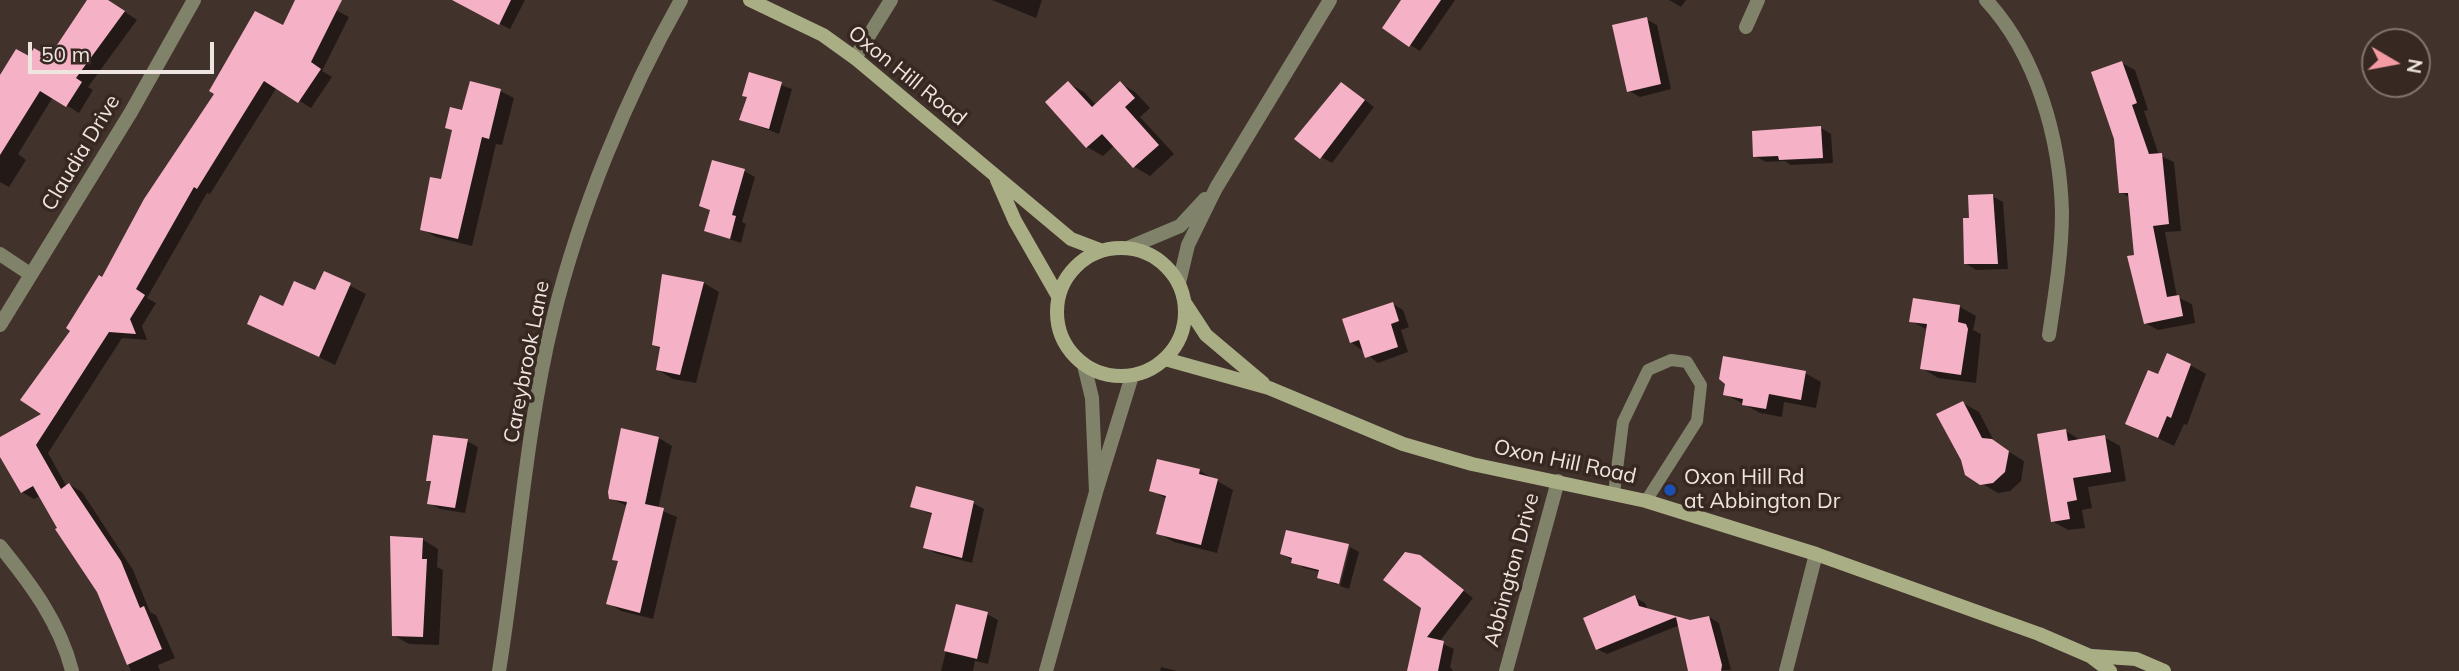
<!DOCTYPE html>
<html>
<head>
<meta charset="utf-8">
<style>
  body { margin:0 }
  #map { position:relative; width:2459px; height:671px; overflow:hidden; background:#42322c; font-family:Mulish,sans-serif }
  canvas { display:block }
  .north { position:absolute; left:2361px; top:28px; width:70px; height:70px; box-sizing:border-box; background:#382822; border:2px solid #81746e; border-radius:50%; rotate:100deg; font-size:19px; font-weight:700; line-height:28px; text-align:center; color:#efe5e0 }
  .north::after { content:''; display:block; margin:auto; width:24px; height:32px; background:#f49aa2; clip-path:polygon(50% 0,100% 100%,50% 72%,0 100%) }
  .scale { position:absolute; left:28px; top:42px; width:186px; height:32px; box-sizing:border-box; border:4px solid #efe5e0; border-top:0; padding-left:9px; font-size:21px; line-height:24px; white-space:nowrap; color:#efe5e0; -webkit-text-stroke:5px #382822; paint-order:stroke }
</style>
</head>
<body>
<div id="map">
<canvas width="2459" height="671"></canvas>
<div class="north">N</div>
<div class="scale">50 m</div>
</div>
<script>
const ctx = document.querySelector('canvas').getContext('2d');
ctx.lineJoin = 'round';
function fill(path, color) {
  ctx.fillStyle = color;
  ctx.fill(path, 'evenodd');
}
function strokePath(path, color, width, dash) {
  ctx.strokeStyle = color;
  ctx.lineWidth = width;
  ctx.lineCap = dash ? 'butt' : 'round';
  ctx.setLineDash(dash || []);
  ctx.stroke(path);
}
function write(font, color, halo, rows, align = 'center') {
  ctx.font = font + ' Mulish,sans-serif';
  ctx.lineWidth = 7;
  ctx.setLineDash([]);
  ctx.textBaseline = 'middle';
  ctx.strokeStyle = halo;
  ctx.fillStyle = color;
  for (const [text, x, y, turn = 0] of rows) {
    ctx.save();
    ctx.translate(x, y);
    ctx.rotate((+turn || 0) * Math.PI / 180);
    ctx.textAlign = isNaN(turn) ? turn : align;
    if (halo) ctx.strokeText(text, 0, 0);
    ctx.fillText(text, 0, 0);
    ctx.restore();
  }
}
const shadow = new Path2D(`
  M89,0H107L137,20L88,87L93,90L79,113L53,97L18,154L26,160L9,187L0,182V79L29,59H50Z
  M297,0H317L349,17L322,71L332,77L311,108L277,87L210,194L207,193L147,298L156,303L142,326L147,340L122,338L48,453L67,487L70,485L82,492L133,570L150,612L156,615L175,658L158,665L160,671H131L98,591L40,496L34,499L22,492L0,453V439L44,414L73,330L103,280L283,27Z
  M453,0H525L510,29Z
  M992,0H1042L1036,18Z
  M1403,0H1455L1420,51L1410,45Z
  M1669,0H1686L1681,7Z
  M1646,19L1657,25L1671,89L1640,97L1629,91Z
  M2122,63L2135,70L2148,110L2144,111L2159,155L2174,162L2181,231L2165,232L2177,297L2192,304L2195,323L2158,330L2145,323L2130,198L2121,192Z
  M750,74L792,89L779,134L742,120L748,97Z
  M1068,83L1084,92L1096,105L1120,83L1135,92L1150,108L1140,117L1174,154L1150,176L1135,167L1115,145L1103,156L1087,147L1047,103Z
  M1352,90L1374,107L1332,163L1321,157Z
  M500,91L514,98L502,145L496,144L472,246L436,237L422,229L442,181L453,131L463,112Z
  M1821,128L1831,134L1833,163L1791,165L1785,161L1766,162L1755,156Z
  M744,171L755,177L742,222L746,224L741,243L706,231L712,211L701,205Z
  M1992,196L2003,202L2008,269L1976,270L1965,263L1971,219Z
  M325,273L366,294L335,365L249,323L315,293Z
  M664,276L704,283L719,292L696,383L673,379L658,370L661,349L654,345Z
  M1393,304L1403,310L1409,327L1401,330L1408,352L1378,363L1351,342Z
  M1960,307L1976,316L1973,330L1981,334L1976,383L1938,378L1922,368L1928,330L1911,321Z
  M2190,365L2206,374L2187,425L2184,424L2174,446L2127,423L2159,376Z
  M1805,373L1821,382L1816,408L1784,402L1782,417L1760,413L1725,394Z
  M1963,403L1979,412L1995,443L2024,461L2021,481L2010,491L1998,493L1981,483L1963,459Z
  M623,431L659,438L672,446L658,509L677,517L653,619L621,611L608,603L619,562L614,559L627,506L610,498Z
  M2066,431L2082,441L2104,437L2120,446L2126,481L2088,487L2092,508L2082,510L2085,528L2068,530L2052,521Z
  M467,441L478,447L465,513L440,509L429,503L432,482L428,480Z
  M1159,461L1200,471L1233,490L1217,553L1174,542L1158,533L1167,499L1151,490Z
  M973,503L984,509L972,563L935,553L925,547L933,515L912,506Z
  M422,539L438,549L437,567L443,570L439,645L409,644L393,635Z
  M1347,546L1337,585L1319,577L1320,572L1304,568L1282,554L1348,546H1349Z
  M1350,547L1359,552L1349,589L1340,586Z
  M1420,557L1473,598L1439,642L1454,649L1450,667L1453,671H1408L1422,608Z
  M1634,597L1645,603L1648,610L1690,622L1709,617L1719,623L1731,670L1692,671L1680,625L1607,654L1597,649Z
  M957,607L987,614L998,620L988,664L975,661L973,671H941Z
  M1161,667L1177,671H1160Z`);
const building = new Path2D(`
  M87,0H108L125,11L76,78L82,82L66,107L40,91L0,155V75L16,49L29,56L34,48L49,57Z
  M295,0H342L311,62L321,69L298,103L264,81L197,189L194,187L136,289L145,295L130,319L136,334L109,332L36,445L61,489L69,483L121,561L140,608L144,606L162,649L127,665L97,592L55,529L57,528L33,486L21,493L0,457V437L41,414L20,400L70,331L66,328L99,275L102,277L144,199L214,94L209,91L255,11L283,25Z
  M452,0H511L499,25Z
  M1401,0H1441L1409,47L1382,28Z
  M1647,17L1661,84L1627,92L1612,25Z
  M2122,61L2137,103L2132,105L2149,154L2162,153L2169,224L2153,226L2167,297L2179,295L2183,316L2144,324L2127,256L2134,255L2128,193H2119L2114,139L2091,72Z
  M749,72L782,82L769,129L739,120L747,97L742,96Z
  M470,81L501,89L489,139L482,137L458,239L420,230L430,177L441,179L452,130L445,128L450,107L462,110Z
  M1068,81L1092,107L1120,81L1135,98L1125,107L1159,145L1133,168L1102,134L1086,148L1045,102Z
  M1341,82L1365,100L1320,159L1294,139Z
  M1821,126L1823,158L1779,160L1778,156L1753,157L1752,131Z
  M712,160L745,169L732,215L736,216L730,239L704,231L710,210L699,206Z
  M1993,194L1998,264H1964L1963,218H1969L1968,195Z
  M324,271L351,283L319,357L247,324L260,295L283,306L294,281L315,290Z
  M662,274L704,282L680,375L656,370L660,347L652,345Z
  M1913,298L1960,305L1958,322L1966,324L1968,329L1961,375L1920,369L1927,324L1909,322Z
  M1393,302L1399,321L1391,324L1398,347L1365,358L1359,340L1350,343L1342,319Z
  M2167,353L2191,364L2171,418L2167,416L2158,438L2125,424L2148,370L2158,374Z
  M1723,356L1806,371L1801,400L1769,394L1766,409L1742,405L1743,399L1723,395L1725,384L1719,379Z
  M1963,401L1982,438L1992,439L2009,451L2005,472L1993,483L1980,485L1965,475L1961,460L1936,414Z
  M621,428L659,437L645,504L664,508L640,613L606,604L618,561L612,560L627,502L609,499L608,492Z
  M2066,429L2068,441L2105,435L2111,472L2073,478L2077,500L2067,502L2070,519L2051,522L2037,434Z
  M433,435L468,439L455,508L427,504L431,481H426Z
  M1157,459L1200,469L1199,474L1218,479L1201,545L1156,534L1166,496L1149,491Z
  M916,486L974,501L962,558L923,548L932,513L910,507Z
  M1286,530L1349,544L1339,584L1317,578L1319,570L1291,563L1292,558L1280,554Z
  M390,536L423,538L422,559H427L423,637L392,636Z
  M1405,552L1420,555L1464,590L1427,637L1444,641L1438,671H1407L1421,608L1383,580Z
  M1635,595L1639,606L1690,620L1709,616L1722,665L1721,671H1688L1676,617L1596,650L1583,618Z
  M956,604L988,612L977,659L944,651Z`);
const lane = new Path2D(`
  M1614,493L1623,422L1648,370L1671,360L1687,362L1701,385L1697,421L1646,501`);
const street = new Path2D(`
  M1986,0C2037,55 2060,139 2062,212C2062,253 2055,295 2049,335
  M1746,27L1758,0
  M855,58L891,0
  M1130,247L1180,226L1205,199
  M0,254L30,274
  M1179,283L1188,245L1216,188L1330,0
  M0,325L131,112L194,0
  M1084,365L1092,398L1096,492L1132,376
  M0,546C31,584 60,623 72,671
  M499,671C518,554 525,434 553,319C579,212 627,95 681,0
  M1046,671L1096,492
  M1506,671L1558,481
  M1786,671L1816,554`);
const secondary = new Path2D(`
  M750,0L823,35L855,58L1071,239L1100,250
  M997,180L1015,221L1058,296
  M1057 312a64 64 0 1 1 128 0a64 64 0 1 1-128 0Z
  M1185,303L1206,335L1263,383
  M1165,359L1269,388L1403,444L1472,464L1646,501L1816,554L2039,634L2090,656L2110,671
  M2092,656L2136,659L2164,671`);
const markers = [
  [1670,490,7,"#1a4fb4"]
];
const streetNames = [
  ["Oxon Hill Road",907,76,39],
  ["Claudia Drive",81,153,-59],
  ["Careybrook Lane",527,362,-79],
  ["Oxon Hill Road",1565,462,12],
  ["Abbington Drive",1512,570,-75]
];
const poiNames = [
  ["Oxon Hill Rd",1684,478],
  ["at Abbington Dr",1684,502]
];
fill(shadow, '#0007');
fill(building, '#f5b1c6');
strokePath(lane, '#80836a', 12);
strokePath(street, '#80836a', 14);
strokePath(secondary, '#aaae85', 14);
for (const [x, y, r, color] of markers) {
  const dot = new Path2D();
  dot.arc(x, y, r, 0, 2 * Math.PI);
  ctx.fillStyle = color;
  ctx.fill(dot);
  strokePath(dot, '#382822', 2.5);
}
write('21px', '#efe5e0', '#382822', streetNames);
write('21px', '#efe5e0', '#382822', poiNames, 'left');
</script>
</body>
</html>
